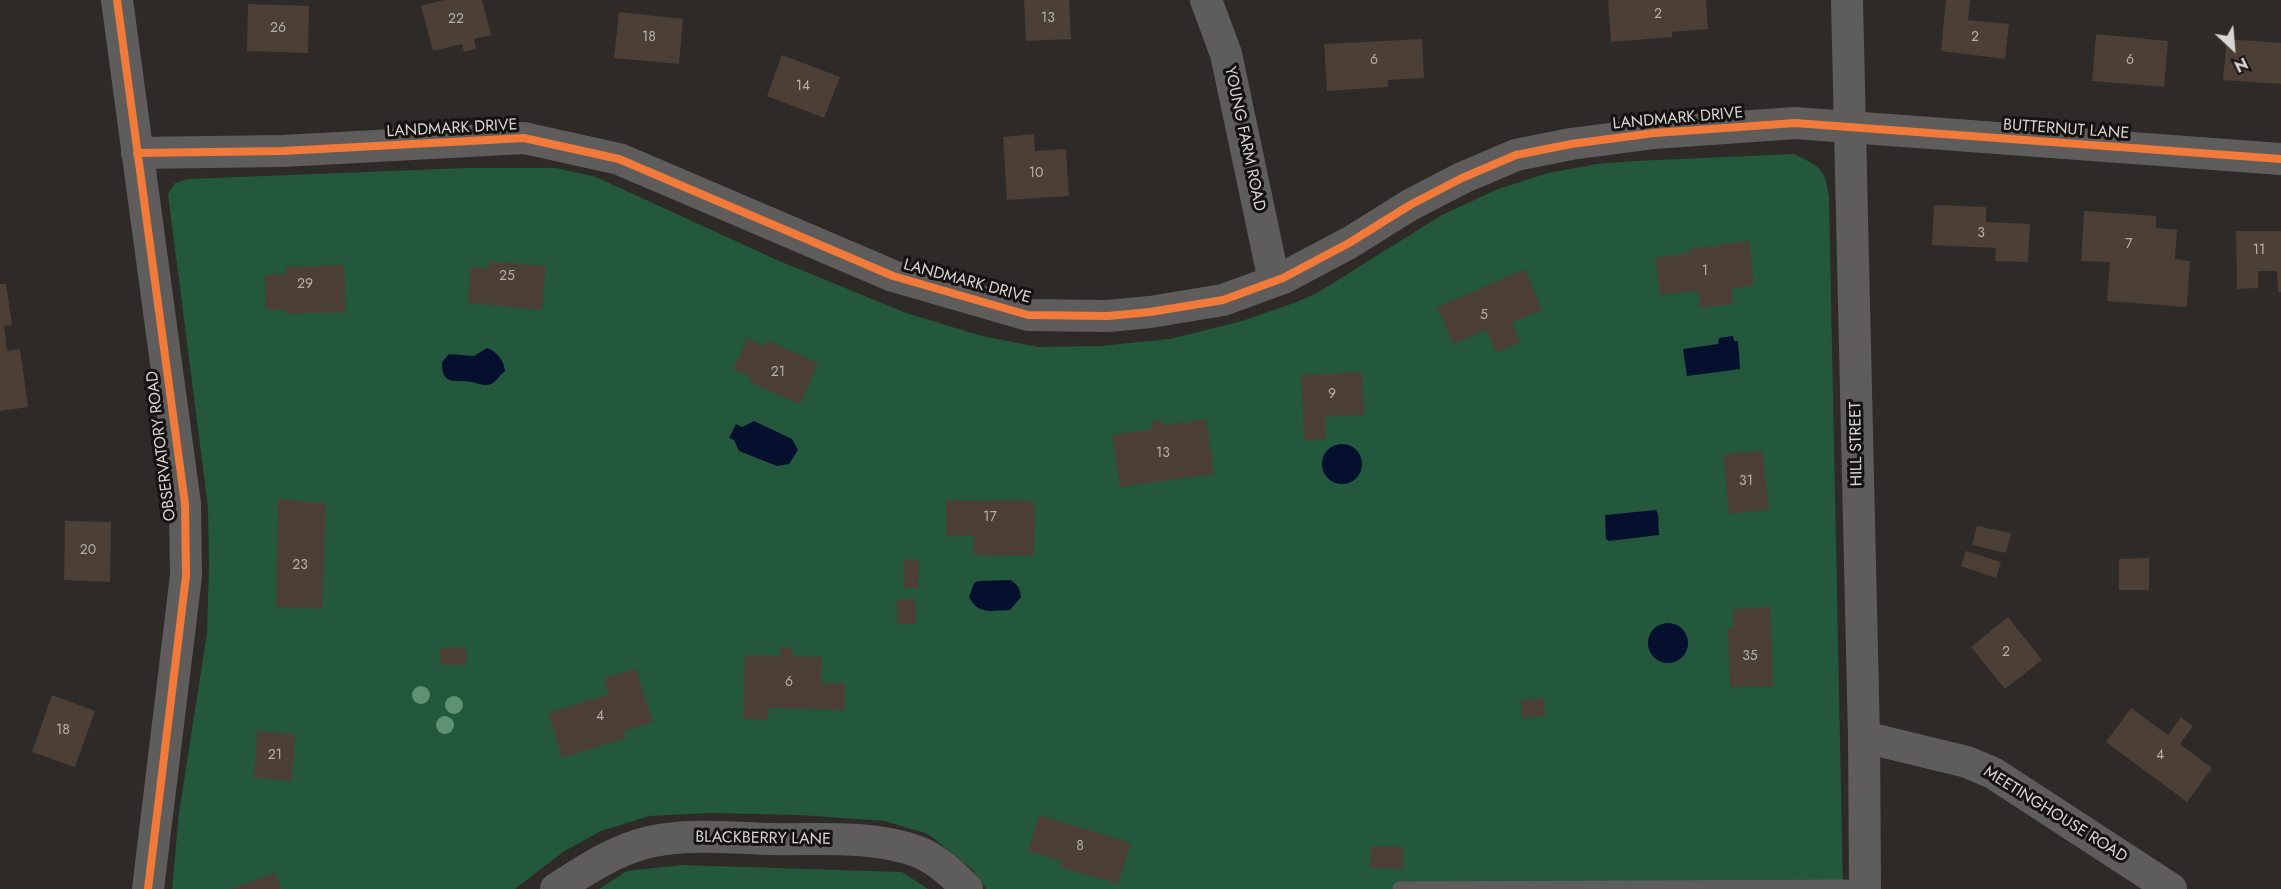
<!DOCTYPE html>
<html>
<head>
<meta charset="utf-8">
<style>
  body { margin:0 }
  #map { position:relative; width:2281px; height:889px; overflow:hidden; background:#2d2a28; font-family:Jost,sans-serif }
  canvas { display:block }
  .north { position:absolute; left:2203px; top:18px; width:60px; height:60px; -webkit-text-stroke:4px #151311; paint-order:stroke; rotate:154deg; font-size:16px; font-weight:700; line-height:24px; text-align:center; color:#d8d5d3 }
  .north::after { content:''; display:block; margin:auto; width:21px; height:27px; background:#d8d5d3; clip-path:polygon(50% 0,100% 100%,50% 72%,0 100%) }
</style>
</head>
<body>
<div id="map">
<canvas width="2281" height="889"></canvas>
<div class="north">N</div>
</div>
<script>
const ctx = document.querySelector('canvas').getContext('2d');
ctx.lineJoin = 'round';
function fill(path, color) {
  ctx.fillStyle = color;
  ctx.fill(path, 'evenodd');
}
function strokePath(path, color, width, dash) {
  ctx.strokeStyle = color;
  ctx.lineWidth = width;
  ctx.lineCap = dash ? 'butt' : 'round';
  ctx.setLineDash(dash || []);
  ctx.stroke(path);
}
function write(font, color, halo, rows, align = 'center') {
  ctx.font = font + ' Jost,sans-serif';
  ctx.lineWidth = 6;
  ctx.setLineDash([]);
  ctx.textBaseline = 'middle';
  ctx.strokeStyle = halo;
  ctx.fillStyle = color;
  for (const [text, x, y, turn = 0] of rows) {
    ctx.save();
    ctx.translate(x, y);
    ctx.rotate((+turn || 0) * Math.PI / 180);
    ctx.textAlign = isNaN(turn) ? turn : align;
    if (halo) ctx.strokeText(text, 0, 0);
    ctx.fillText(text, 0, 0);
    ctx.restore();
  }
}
const green = new Path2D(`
  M1794,154C1820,167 1826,168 1829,199L1843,889H986L973,870L928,834L885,821L800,815L711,813L649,816L601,831L563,852L515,889H172L179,813L207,633L209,567L208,507L168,194L175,183L188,179L466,168H556L596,177L777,260L906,313L982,336L1039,347L1100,346L1170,339L1242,321L1294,303L1317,293L1442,215L1498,189L1548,173L1597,164L1634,161Z
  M682,865L902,872L928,889H599L627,871Z`);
const water = new Path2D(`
  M1733,336L1734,341H1738L1740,369L1687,376L1683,349L1718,344L1719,338Z
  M487,348C497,351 504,361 505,371C500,375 496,382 491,384C484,387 478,383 472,382C454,379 442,387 442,362L449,354L474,356Z
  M754,421L792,439L798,450L789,464L777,466L739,451L734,440L729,438L736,424L742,427Z
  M1322 464a20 20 0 1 1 40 0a20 20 0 1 1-40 0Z
  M1656,510L1658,514L1659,535L1609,541L1606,539L1605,515Z
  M1010,580C1018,584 1020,589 1021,597L1010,610C991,610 979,616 969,597L974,583L978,581Z
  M1648 643a20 20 0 1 1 40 0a20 20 0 1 1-40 0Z`);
const building = new Path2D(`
  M444,0H482L491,35L474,39L476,49L464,52L462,44L433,51L421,6Z
  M1024,0H1069L1071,39L1026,41Z
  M1608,0H1706L1708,29L1672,32V37L1611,42Z
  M1946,0H1970L1968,20L2009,24L2005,59L1941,51Z
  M248,4L309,6L308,53L247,51Z
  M619,12L683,19L679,64L614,58Z
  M2096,34L2168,41L2164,87L2092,81Z
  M1422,39L1424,78L1388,80V87L1327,91L1324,44Z
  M2227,39L2281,43V84L2223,80Z
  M782,55L840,77L824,118L767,96Z
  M1034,134L1035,151L1066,149L1069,196L1007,200L1003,137Z
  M1934,205L1986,207V222L2030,224L2028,262L1995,261L1996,248L1932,245Z
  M2084,211L2156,216V228L2177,230L2175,259L2190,261L2187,307L2107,301L2110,262L2081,261Z
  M2236,231H2281V292H2278L2277,271H2258V288L2237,289Z
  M1749,241L1754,285L1731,289L1733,304L1700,308L1698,291L1660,295L1655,258L1689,253V249Z
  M489,261L546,266L542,310L468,303L470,267L488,268Z
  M344,265L346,312L287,314L286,310H266L265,275L286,274L285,267Z
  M1525,269L1542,310L1512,323L1520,342L1496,353L1486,330L1453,344L1437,307Z
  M0,284H6L12,325L4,326L7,351L20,349L28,407L0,411Z
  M747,338L764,346L767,340L818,363L800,404L749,382L751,377L733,369Z
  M1362,372L1364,415L1325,417L1326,439L1304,440L1301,375Z
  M1206,419L1214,474L1120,487L1112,435L1153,429L1151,421L1163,420L1164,425Z
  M1762,451L1769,510L1729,514L1723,454Z
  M278,499L326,503L322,609L276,607Z
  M946,500L1035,501L1034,556L973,555V536H946Z
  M65,521L111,522L110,582L64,580Z
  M1977,526L2011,533L2006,553L1972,545Z
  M1966,551L2001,562L1996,578L1961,566Z
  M2149,558V590H2119V559Z
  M904,559L919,560L918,588H904Z
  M897,599H915L916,624H897Z
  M1770,607L1773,686L1730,687L1728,628H1733V609Z
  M2008,617L2042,660L2005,689L1971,647Z
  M466,647V665H441L440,648Z
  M780,647L793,648V656L822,657L821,683H845V710L768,708V720L743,719L745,655L780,656Z
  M636,669L653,722L624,731L626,738L562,758L548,713L609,694L604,678Z
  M52,695L95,711L75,767L32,752Z
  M1544,698L1545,716L1522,718L1521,700Z
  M2131,708L2168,735L2181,717L2193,726L2180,744L2212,768L2187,802L2106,742Z
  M257,731L295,734L292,781L254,778Z
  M1039,815L1131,843L1118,884L1060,867L1061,861L1028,851Z
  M1371,846L1403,847V869L1370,868Z
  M275,873L281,889H231Z`);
const lane = new Path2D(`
  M1400,889L1865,887`);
const street = new Path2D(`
  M117,0L185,504L186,576L148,889
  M1206,0L1226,54L1274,281
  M1847,0L1864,737L1865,889
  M137,153L283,151L524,138L619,159L893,276L1028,315L1108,316L1150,312L1223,300L1283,278L1349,243L1410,205L1462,178L1516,155L1571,144L1654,133L1795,123L2281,159
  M1864,737L1967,762L1993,773L2171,889
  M556,889C585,870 615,850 649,842C689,833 732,838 772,839C819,840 871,835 916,851C936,858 953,874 967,889`);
const cycleway = new Path2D(`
  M117,0L185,504L186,576L148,889
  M137,153L283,151L524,138L619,159L893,276L1028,315L1108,316L1150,312L1223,300L1283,278L1349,243L1410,205L1462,178L1516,155L1571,144L1654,133L1795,123L2281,159`);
const trees = [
  [421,695],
  [454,705],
  [445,725]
];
const numberNames = [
  ["2",1658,15],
  ["13",1048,19],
  ["22",456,20],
  ["26",278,29],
  ["18",649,38],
  ["2",1975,38],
  ["6",1374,61],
  ["6",2130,61],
  ["14",803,87],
  ["10",1036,174],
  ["3",1981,234],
  ["7",2129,245],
  ["11",2259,251],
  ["1",1705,272],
  ["25",507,277],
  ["29",305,285],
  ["5",1484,316],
  ["21",778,373],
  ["9",1332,395],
  ["13",1163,454],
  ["31",1746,482],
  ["17",990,518],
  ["20",88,551],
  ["23",300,566],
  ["2",2006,653],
  ["35",1750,657],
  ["6",789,683],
  ["4",600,717],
  ["18",63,731],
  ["21",275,756],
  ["4",2160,756],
  ["8",1080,847]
];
const streetNames = [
  ["LANDMARK DRIVE",1678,119,-5],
  ["LANDMARK DRIVE",452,129,-3],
  ["BUTTERNUT LANE",2066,130,4],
  ["YOUNG FARM ROAD",1244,139,78],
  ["LANDMARK DRIVE",967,282,15],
  ["HILL STREET",1857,444,-91],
  ["OBSERVATORY ROAD",162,446,-97],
  ["MEETINGHOUSE ROAD",2055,815,32],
  ["BLACKBERRY LANE",763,839,1]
];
fill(green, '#23583c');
fill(water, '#04102e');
fill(building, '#4b3f36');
strokePath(lane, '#5f5d5c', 15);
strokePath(street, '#5f5d5c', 32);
strokePath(cycleway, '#f17a3a', 8);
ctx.fillStyle = '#5e9273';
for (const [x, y] of trees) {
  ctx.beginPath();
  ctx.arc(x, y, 9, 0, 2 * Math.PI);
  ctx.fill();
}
write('14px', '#b5b0ac', null, numberNames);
write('16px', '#d8d5d3', '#151311', streetNames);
</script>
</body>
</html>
